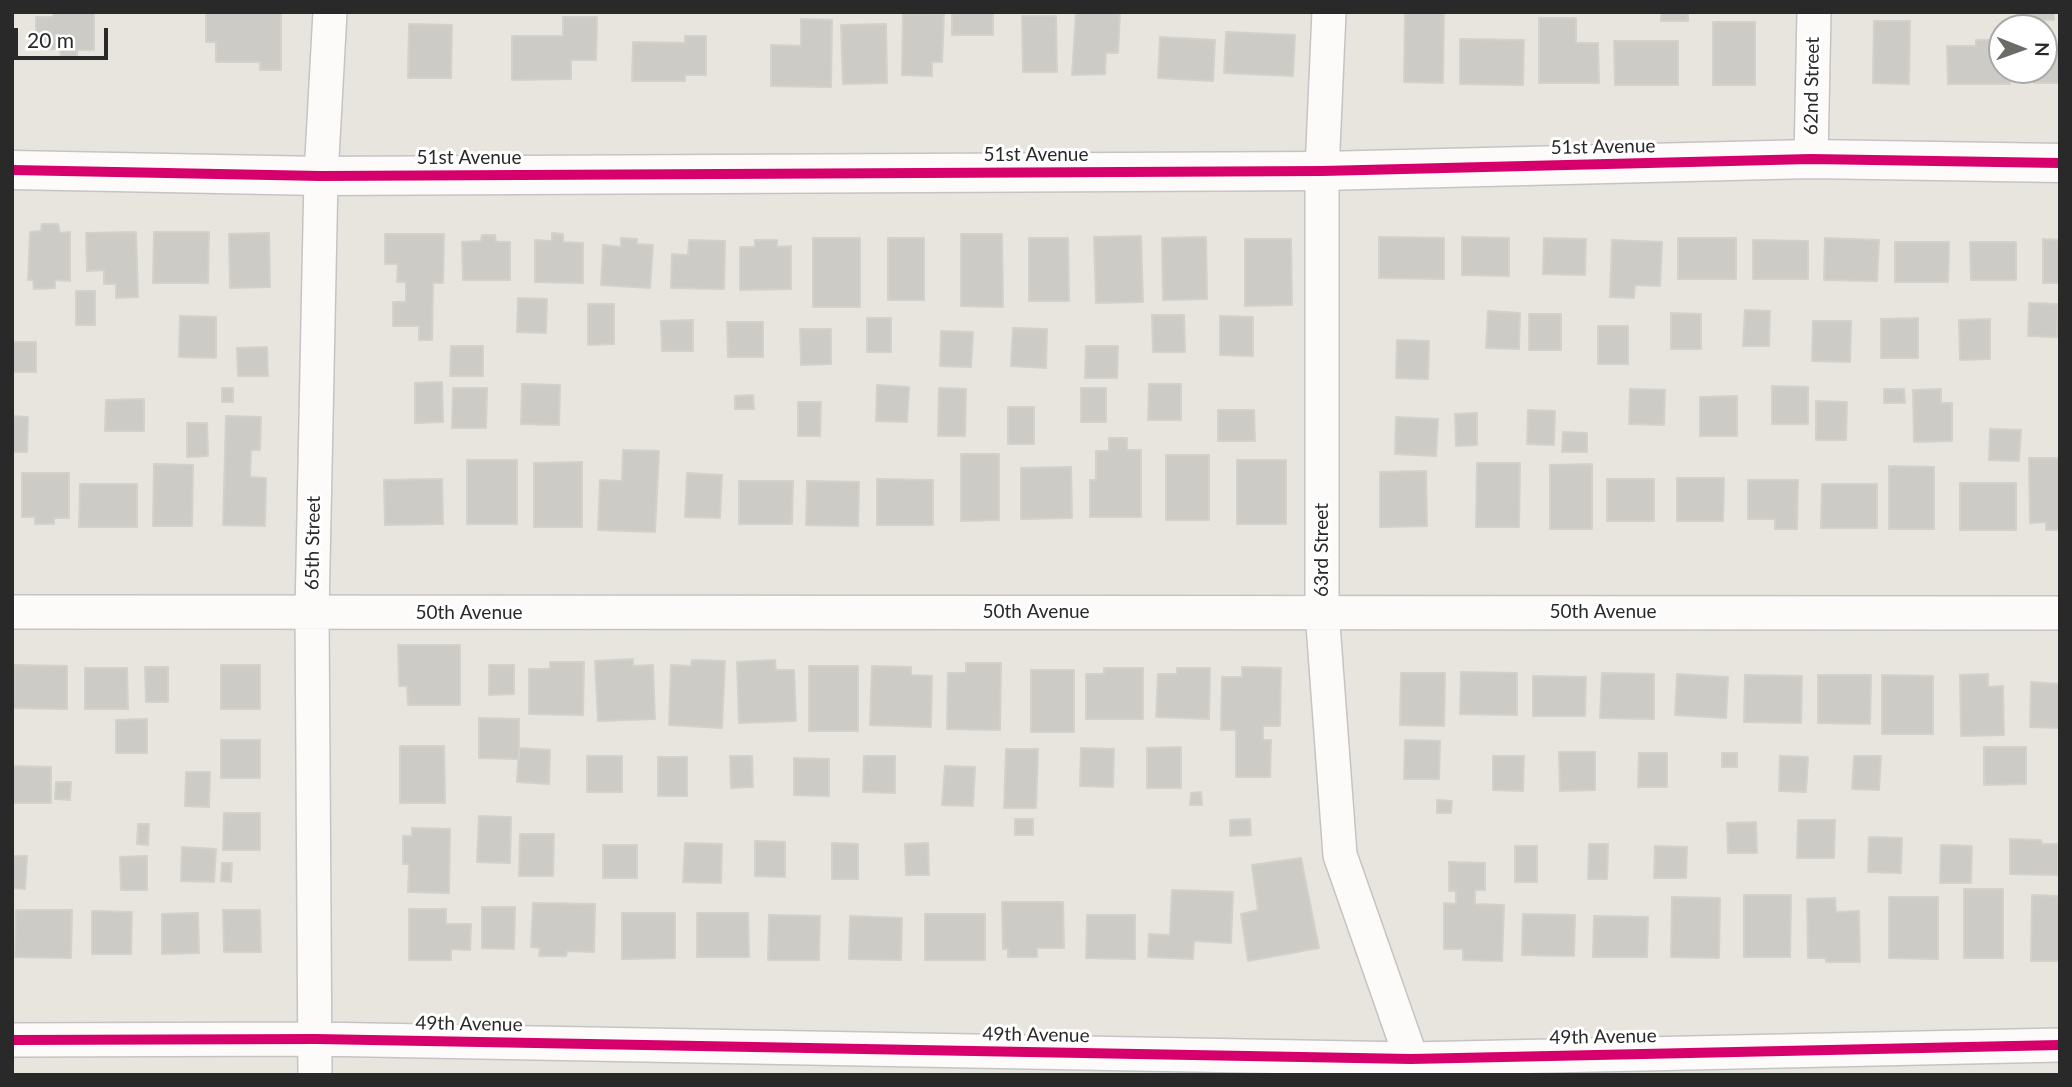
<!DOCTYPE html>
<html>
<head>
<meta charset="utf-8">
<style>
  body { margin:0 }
  #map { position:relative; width:2072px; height:1087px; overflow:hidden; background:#e8e5de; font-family:Lato,sans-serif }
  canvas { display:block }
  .frame { position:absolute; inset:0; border:14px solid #292929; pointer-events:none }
  .north { position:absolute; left:1988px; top:14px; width:70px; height:70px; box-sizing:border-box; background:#fff; border:2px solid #a9a9a9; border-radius:50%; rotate:91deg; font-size:19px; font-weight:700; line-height:28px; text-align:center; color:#292929 }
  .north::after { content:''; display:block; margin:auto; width:24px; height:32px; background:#6c6b68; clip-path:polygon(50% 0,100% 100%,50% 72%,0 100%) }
  .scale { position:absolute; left:14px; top:28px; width:94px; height:32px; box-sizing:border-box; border:4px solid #292929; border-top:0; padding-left:9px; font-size:21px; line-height:24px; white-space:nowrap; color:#292929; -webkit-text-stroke:5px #fff; paint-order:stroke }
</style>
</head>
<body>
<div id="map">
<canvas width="2072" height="1087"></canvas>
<div class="frame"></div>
<div class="north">N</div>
<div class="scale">20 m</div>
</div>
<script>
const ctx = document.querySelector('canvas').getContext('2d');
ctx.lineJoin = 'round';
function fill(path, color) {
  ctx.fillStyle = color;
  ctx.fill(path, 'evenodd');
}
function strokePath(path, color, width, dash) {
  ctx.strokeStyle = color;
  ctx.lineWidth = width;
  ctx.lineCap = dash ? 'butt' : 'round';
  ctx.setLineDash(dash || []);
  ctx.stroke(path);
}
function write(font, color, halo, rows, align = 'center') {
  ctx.font = font + ' Lato,sans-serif';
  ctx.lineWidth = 6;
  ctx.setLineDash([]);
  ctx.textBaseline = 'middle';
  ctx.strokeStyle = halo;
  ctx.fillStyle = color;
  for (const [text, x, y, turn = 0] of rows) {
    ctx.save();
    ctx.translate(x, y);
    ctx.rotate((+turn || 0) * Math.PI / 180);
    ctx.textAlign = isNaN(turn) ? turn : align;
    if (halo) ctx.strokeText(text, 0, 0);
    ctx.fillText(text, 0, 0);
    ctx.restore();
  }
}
const building = new Path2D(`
  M53,12H94V50H77V59H61L60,49H47V41H36V17H53Z
  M952,12H993V35H952Z
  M1076,12H1120L1118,53H1106L1105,74L1072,75Z
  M1405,12H1444L1443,83L1404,82Z
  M1661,12H1688V21H1661Z
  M2024,12H2054V20L2023,19Z
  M206,13H281V70H260V62H216V42H206Z
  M903,13L944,14L942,62H932V76L902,75Z
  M1022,16H1056L1057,72H1023Z
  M563,17H597L596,60H571V79L512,80V36H563Z
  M1539,18H1576V43H1598L1599,83H1539Z
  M801,19L832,20L831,87L771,86V45L801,46Z
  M1874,21H1910L1909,84L1873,83Z
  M1713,22H1755V85H1713Z
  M409,24L452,25L451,78H408Z
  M886,24L887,83L843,84L841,25Z
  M1226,32L1295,35L1293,76L1224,73Z
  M685,36H706V75H685V81H632L633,42L685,43Z
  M1160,37L1215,40L1213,81L1158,78Z
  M1460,39L1524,40L1523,85L1460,84Z
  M1976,40H2002V70H2010V84H1948L1947,46H1976Z
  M1614,41H1678V85H1615Z
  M2044,44H2060V83H2034V70H2044Z
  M42,224H58L60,233L70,232V281L55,280V288L34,289L33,280H28L30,232L41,231Z
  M136,232L138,297L116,298V284H104V270L87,271L86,233Z
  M154,232H209L208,283H153Z
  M269,233L270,287L230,288L229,234Z
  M552,233L563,234V242L583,243V283L535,282V240L552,241Z
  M385,234H444L443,283H433L432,340H419V326H393V302H406V282H397L398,264H385Z
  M961,234H1002L1003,307L961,306Z
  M482,235H495L496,242H510V280H463L462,242L481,241Z
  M1141,236L1143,302L1096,303L1094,237Z
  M1206,237L1207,299L1163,300L1162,238Z
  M1379,237L1444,238V279L1379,278Z
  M1462,237L1509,238V276L1462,275Z
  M621,238L637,239V244L653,245L650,288L601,285L603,245L621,247Z
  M813,238H860V307H813Z
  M888,238H924V300H888Z
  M1029,238H1068L1069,301H1029Z
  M1544,238L1586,239L1585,275L1543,274Z
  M1678,238H1736V279H1678Z
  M1825,238L1879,240L1877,281L1824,280Z
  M1245,239H1291L1292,305L1245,306Z
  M2043,239L2060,240V283H2043Z
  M689,240L725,241L724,289L671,288L672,254L688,255Z
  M755,240H777V247L791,246V289L740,290V247H755Z
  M1612,240L1662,242L1660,286L1635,285L1634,298L1610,297Z
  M1753,240L1808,241V279H1753Z
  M1895,242H1949L1948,282H1895Z
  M1970,242H2016V280H1971Z
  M76,291H95V325H76Z
  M518,298L547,299L546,333L517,332Z
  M2029,303L2058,304L2057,337L2028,336Z
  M588,304H614V344L588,345Z
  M1745,310L1770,311L1769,346H1743Z
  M1488,311L1520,313L1519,349L1486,348Z
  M1671,313L1701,314V349H1671Z
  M1529,314H1561V350H1529Z
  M1152,315H1184L1185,352H1153Z
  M180,316L216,317V358L179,357Z
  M1220,316L1253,317V356L1220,355Z
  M867,318H891V352H867Z
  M1918,318V358H1881V319Z
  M1990,319V359L1960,360L1959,320Z
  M693,320V351H662L661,321Z
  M1813,321H1851L1850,362L1812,361Z
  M727,322H763V357H728Z
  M1598,326H1628V364H1598Z
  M1013,328L1047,329L1046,368L1011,366Z
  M800,329H831V364L801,365Z
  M941,331L973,332L971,367L940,366Z
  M1397,340L1429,341L1428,379L1396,378Z
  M12,342H36V372H12Z
  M451,346H483V376H450Z
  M1086,346H1118L1117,378H1085Z
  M267,347L268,376H238L237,348Z
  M442,382L443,422L415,423V383Z
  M522,384L560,385L559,425L521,424Z
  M1149,384H1181V420H1148Z
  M877,385L909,387L907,422L876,421Z
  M1772,386L1808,387V424H1772Z
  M222,388H233V402H222Z
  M453,388H487L486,428H452Z
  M939,388L966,389L965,436H938Z
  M1081,388H1106V422H1081Z
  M1630,389L1665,390L1664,425L1629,424Z
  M1884,389H1904L1905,403H1884Z
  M1941,389V403H1952V441L1914,442L1913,390Z
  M753,395L754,409H735V396Z
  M1737,396V436H1700V397Z
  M144,399V431H105L106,400Z
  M1816,401L1847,402L1846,440H1816Z
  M798,402H821L820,436H798Z
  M1008,407H1034V444H1008Z
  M1218,410H1254L1255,441H1218Z
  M1528,410L1555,411L1554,445L1527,444Z
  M1477,413V445L1456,446L1455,414Z
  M12,416L28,417L27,452H12Z
  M226,416L261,417L260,450H251L250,477L266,478L265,526L223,525Z
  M1396,417L1438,419L1436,456L1395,454Z
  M187,423H207L208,456L187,457Z
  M1990,429L2021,430L2019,461L1989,460Z
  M1563,432L1587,433V452H1562Z
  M1109,438H1127V450H1141V517H1090V480H1096V451H1109Z
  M623,450L659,451L655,532L598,530L600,480L622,481Z
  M961,454H999V520L961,521Z
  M1166,455H1209V520H1166Z
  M2029,458H2060V530H2046V522L2030,523Z
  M467,460H517V524H467Z
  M1237,460H1286V524H1237Z
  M582,462V527H534V463Z
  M1477,463H1520L1519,527H1476Z
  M154,464L193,465L192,526H153Z
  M1592,464V529H1550V465Z
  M1889,466L1934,467V529H1889Z
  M1071,467L1072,518L1021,519V468Z
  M1426,471L1427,526L1380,527V472Z
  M22,473H69V518H54V524H35V517H22Z
  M687,473L722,475L720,518L685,517Z
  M1677,478H1724L1723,521H1677Z
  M442,479L443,524L385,525L384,480Z
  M877,479L933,480V525H877Z
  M1607,479H1654V521H1607Z
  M1748,480H1798L1797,529H1775V519H1748Z
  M739,481H793L792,524H739Z
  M807,481L859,482L858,526L806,525Z
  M1960,483H2016V530H1960Z
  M80,484H137V527H79Z
  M1822,484H1877V528H1821Z
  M398,645H460V705H408L407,686H399Z
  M633,659V666L653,665L655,719L598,721L595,661Z
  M692,660L725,661L722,728L669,725L671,665L691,666Z
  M775,660L776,670H794L796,721L739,723L737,662Z
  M550,662H584L583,715L529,714V669H550Z
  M966,663H1001L1000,730L947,729L948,673H966Z
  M14,665L67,666V709L13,708Z
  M221,665H260V709H221Z
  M489,665H514V694L489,695Z
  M809,666H858V731H809Z
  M872,666L911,667V675L932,676L931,727L870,725Z
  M145,667H168V702H146Z
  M1242,667L1281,668L1280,726H1263V740H1271L1270,777H1236V730H1221L1222,677H1242Z
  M85,668H127L128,709H85Z
  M1104,668H1143V719H1086V674H1104Z
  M1177,668H1210L1209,719L1156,717L1158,674H1177Z
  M1031,670H1074V732H1031Z
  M1461,672L1517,673V715L1460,714Z
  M1401,673H1445L1444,726L1400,725Z
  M1602,673L1654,674V719L1600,718Z
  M1677,674L1728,677L1726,718L1675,715Z
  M1988,674V687L2003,686L2004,735L1961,736L1960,675Z
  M1745,675L1802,676L1801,723L1744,722Z
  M1818,675H1871L1870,724L1818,723Z
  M1882,675L1933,676V734H1882Z
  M1533,676L1586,677L1585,716H1533Z
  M2060,678V728L2030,727L2031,682L2059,684Z
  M479,718L519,719V759L479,758Z
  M147,719V753H116V720Z
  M221,740H260V778H221Z
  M1405,740L1440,741L1439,779H1404Z
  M400,746H444L445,803H400Z
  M1181,747V788H1147V748Z
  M1984,747H2026V784L1984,785Z
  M519,748L550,750L549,784L517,782Z
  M1081,748L1114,749L1113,787L1080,786Z
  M1006,749H1038L1036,808H1004Z
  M1559,752H1595V790L1560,791Z
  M1639,753H1667V787H1638Z
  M1722,753H1737V767H1722Z
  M587,756H622V792H587Z
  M730,756H752L753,787L731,788Z
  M864,756H895V793L863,792Z
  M1493,756H1524L1523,791L1493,790Z
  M1780,756L1808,757L1806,792L1779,791Z
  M1854,756H1881L1879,790L1852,789Z
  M658,757H687V796H658Z
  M794,758L829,759V796L794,795Z
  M12,766L51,767V803H12Z
  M945,766L975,767L973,806L942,805Z
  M186,772H210L209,807L185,806Z
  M56,782H71L70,800L55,799Z
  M1201,792L1202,805H1190L1191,793Z
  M1437,800L1452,801L1451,813H1437Z
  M224,813H260V850H223Z
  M479,816L511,817L510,863L477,862Z
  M1015,819H1033V835H1015Z
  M1250,819L1251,835L1230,836V820Z
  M1798,820H1835L1834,858H1797Z
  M1756,822L1757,853H1728L1727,823Z
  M138,824H149L148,845L137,844Z
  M412,828L450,829L449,893L408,892L409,864H403V836H412Z
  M520,834H554L553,876H519Z
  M1869,837L1902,838L1901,873L1868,872Z
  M2010,839L2041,840L2042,844H2058V875L2010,874Z
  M755,841L785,842V877L755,876Z
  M685,843L722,844L721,883L683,882Z
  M832,843L858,844V879H832Z
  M928,843L929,875H906L905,844Z
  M1589,844H1608L1607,879H1588Z
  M603,845H637V878H603Z
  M1941,845L1972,846L1971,883H1940Z
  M1515,846H1537V882H1515Z
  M1655,846L1687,847L1686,878H1654Z
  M182,847L216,849L214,882L181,881Z
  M12,856H27L25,889L12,888Z
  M147,856V890H121L120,857Z
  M1301,858L1319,948L1248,961L1241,914L1258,910L1252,865Z
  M1449,862L1485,863V890H1475V904L1504,905L1502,961L1463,960V949H1444V903L1456,904V891H1449Z
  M222,863H232L231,882L221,881Z
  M1964,889H2003V958H1964Z
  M1172,890L1233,892L1231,943L1194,941L1193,959L1148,957L1149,934L1170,935Z
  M1744,895H1791L1790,957H1744Z
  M2032,895L2060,896V961H2031Z
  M1672,897L1720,898L1719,958L1671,957Z
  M1889,897H1938V959L1889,958Z
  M1835,898L1836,912L1859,911L1860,962H1826V958H1808L1807,899Z
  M1002,902H1063L1064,948H1037V957H1008V949H1003Z
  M533,903L595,904L594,952L567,951L566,956H539L540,948L531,947Z
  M482,907H515L514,949L482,948Z
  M409,909H446V924H471L470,950L451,949V960H409Z
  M16,910H72L71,958L15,957Z
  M223,910H260L261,952H224Z
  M92,911L132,912L131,954H92Z
  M198,913L199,953L162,954V914Z
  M622,913H675V958L622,959Z
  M697,913H748L749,957H697Z
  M925,914H985V960H925Z
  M1523,914L1575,915L1574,956L1522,955Z
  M769,915L820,916L819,960H768Z
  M1087,915H1135V959L1086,958Z
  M850,916L902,918L901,960L849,959Z
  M1594,916L1648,917L1647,957H1593Z`);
const street = new Path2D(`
  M1329,12L1322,171V611L1340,855L1417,1075
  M1811,159L1814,12
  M12,612L2060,613
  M12,1040L316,1039L1411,1059L2060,1045
  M315,1075L312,613L321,176L330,12`);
const secondary = new Path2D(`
  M12,170L321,176L1322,171L1811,159L2060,163`);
const cycleway = new Path2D(`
  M12,170L321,176L1322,171L1811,159L2060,163
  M12,1040L316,1039L1411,1059L2060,1045`);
const streetNames = [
  ["62nd Street",1812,86,-89],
  ["51st Avenue",1603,147,-1],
  ["51st Avenue",1036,155],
  ["51st Avenue",469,158],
  ["65th Street",313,543,-89],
  ["63rd Street",1322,550,-90],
  ["50th Avenue",1036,612],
  ["50th Avenue",1603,612],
  ["50th Avenue",469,613],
  ["49th Avenue",469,1024,1],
  ["49th Avenue",1036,1035,1],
  ["49th Avenue",1603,1037,-1]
];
fill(building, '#cdcbc5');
strokePath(building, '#d3d1ca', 2);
strokePath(street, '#c5c4c4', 36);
strokePath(secondary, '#c5c4c4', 41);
strokePath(street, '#fcfbfa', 33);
strokePath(secondary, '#fcfbfa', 38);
strokePath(cycleway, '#d6006c', 10);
write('19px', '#292929', '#fff', streetNames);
</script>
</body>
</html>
